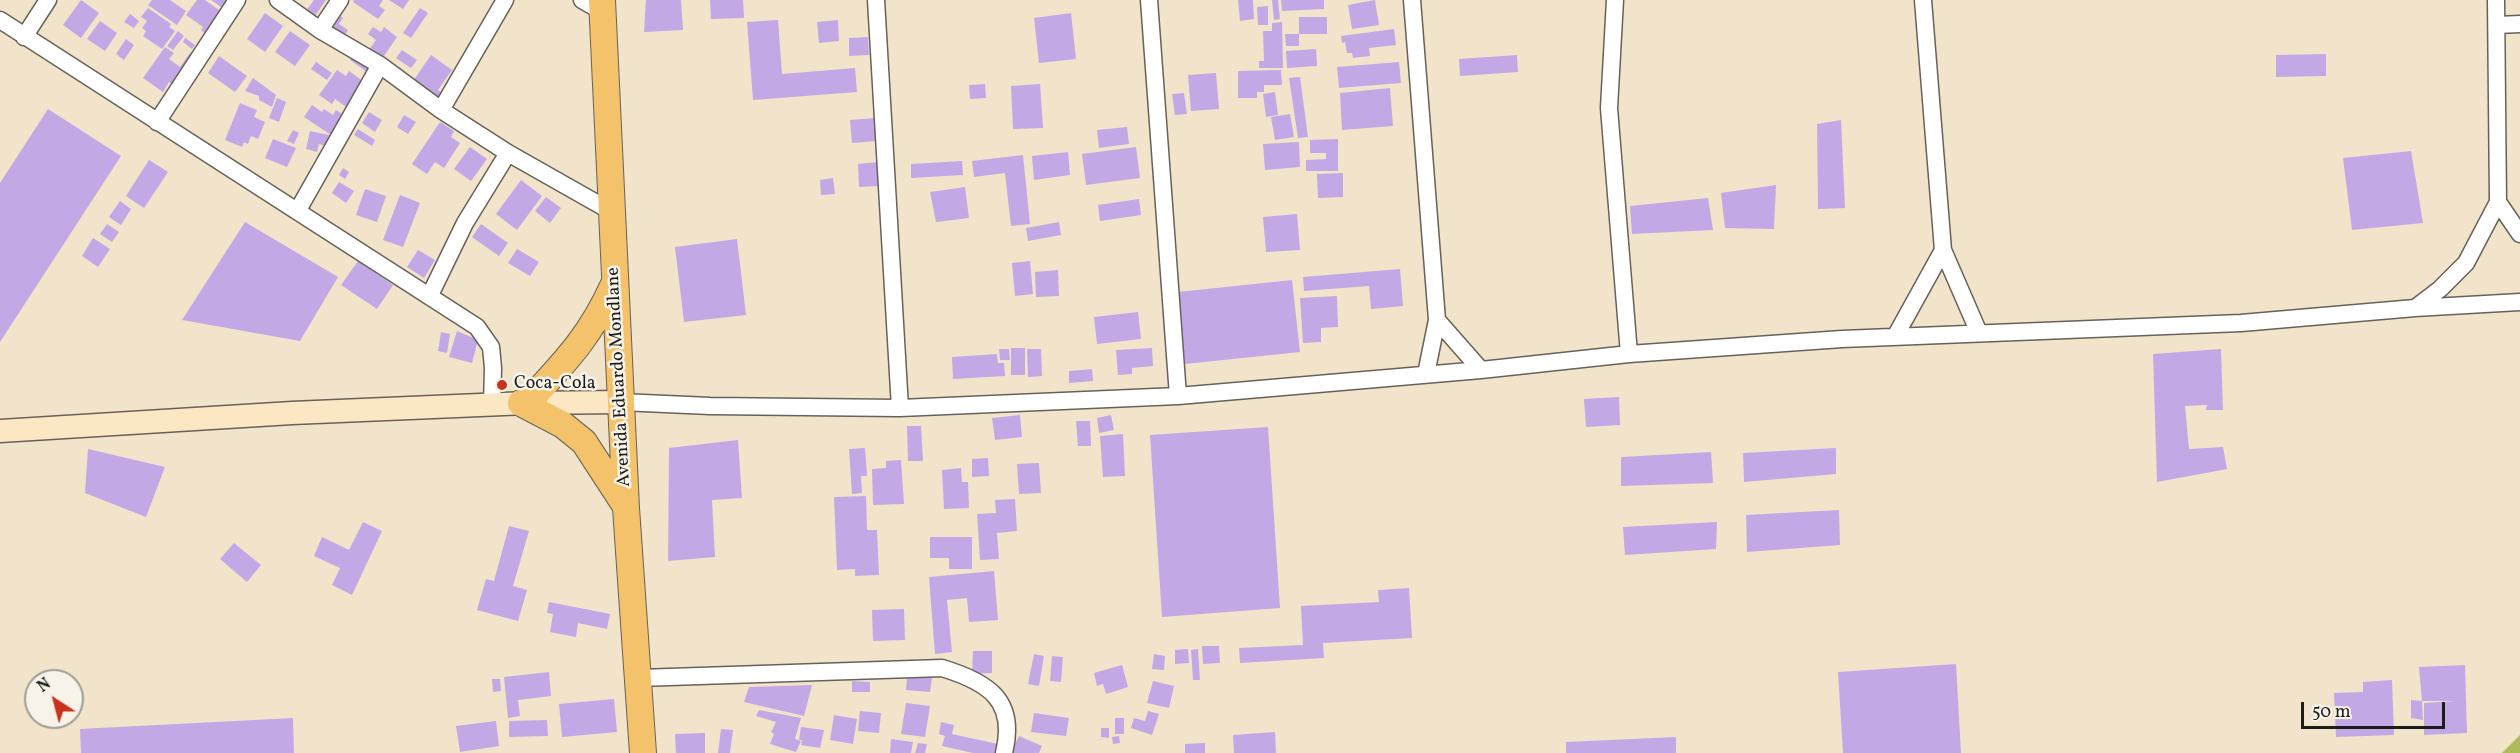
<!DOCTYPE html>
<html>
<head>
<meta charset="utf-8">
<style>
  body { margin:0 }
  #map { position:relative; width:2520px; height:753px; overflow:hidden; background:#f1e4ca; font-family:Vollkorn,serif }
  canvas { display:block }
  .north { position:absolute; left:24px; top:669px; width:60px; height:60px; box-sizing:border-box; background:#f7f3e8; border:2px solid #9f9d96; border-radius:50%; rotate:324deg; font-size:16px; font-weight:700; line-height:24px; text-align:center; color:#1c1c1c }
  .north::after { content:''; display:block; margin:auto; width:21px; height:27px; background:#c8321e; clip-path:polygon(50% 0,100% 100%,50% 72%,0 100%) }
  .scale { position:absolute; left:2301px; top:702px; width:144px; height:27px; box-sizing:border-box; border:3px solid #1c1c1c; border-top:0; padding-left:8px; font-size:18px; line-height:21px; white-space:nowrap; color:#1c1c1c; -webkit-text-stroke:4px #f7f3e8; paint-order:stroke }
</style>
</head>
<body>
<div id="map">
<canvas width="2520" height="753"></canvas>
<div class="north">N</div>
<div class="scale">50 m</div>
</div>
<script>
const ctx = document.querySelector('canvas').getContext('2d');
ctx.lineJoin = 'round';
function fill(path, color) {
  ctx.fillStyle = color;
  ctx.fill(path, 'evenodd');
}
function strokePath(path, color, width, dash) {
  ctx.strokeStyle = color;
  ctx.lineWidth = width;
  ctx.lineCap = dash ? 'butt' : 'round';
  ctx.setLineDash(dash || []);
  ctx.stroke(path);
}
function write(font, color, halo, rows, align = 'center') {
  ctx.font = font + ' Vollkorn,serif';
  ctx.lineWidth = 5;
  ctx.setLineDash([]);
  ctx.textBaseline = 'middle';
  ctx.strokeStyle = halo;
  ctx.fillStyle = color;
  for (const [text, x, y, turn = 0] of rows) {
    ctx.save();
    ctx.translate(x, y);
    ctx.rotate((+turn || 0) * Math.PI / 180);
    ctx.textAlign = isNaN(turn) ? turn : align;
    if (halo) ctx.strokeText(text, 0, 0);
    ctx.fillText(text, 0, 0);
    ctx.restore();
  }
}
const green = new Path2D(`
  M2520,735V753H2502Z`);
const building = new Path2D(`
  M81,0L99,13L81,38L63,25Z
  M152,0H170L186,11L177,25L148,5Z
  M197,0H205L226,15L204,46L199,42L205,33L201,30L203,27L186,15Z
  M211,0H233L227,11Z
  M314,0H326L315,16L306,11Z
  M354,0H383L379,6L385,10L378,19L353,2Z
  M389,0H409L403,9Z
  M646,0H681L683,30L644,32Z
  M710,0H743L744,18L711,19Z
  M1238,0H1253L1254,19L1240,21Z
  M1272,0H1278L1280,19L1274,20Z
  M1281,0H1324V9L1282,11Z
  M1375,0L1379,25L1352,29L1348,5Z
  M1268,6V25H1258L1257,7Z
  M148,8L171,24L169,27L175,31L162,49L143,36L146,31L142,28L147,21L141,17Z
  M420,8L428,13L411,38L403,33Z
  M265,13L283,26L265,52L247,39Z
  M335,13L343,18L339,24L348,30L344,36L327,25Z
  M1071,13L1076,59L1039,63L1034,18Z
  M130,14L139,21L134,28L124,22Z
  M1299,17H1327V34H1299Z
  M778,20L782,74L855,68L857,92L753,100L747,22Z
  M838,20L839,41L819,43L817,22Z
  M100,21L117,33L105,51L87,39Z
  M1282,22L1283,68H1259V61H1264L1263,31H1272V23Z
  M373,27L381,32L384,27L397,37L382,59L369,50L376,40L368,34Z
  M1394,29L1396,45L1369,48L1370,56L1353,58L1352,53H1347L1345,42L1342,43L1341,36Z
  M178,31L184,36L173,50L167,46Z
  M290,31L310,45L295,66L275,52Z
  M1285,34H1299V46H1286Z
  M868,37L869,55L849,56V38Z
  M185,38L195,45L192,49L183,42Z
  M126,39L134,45L124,60L116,54Z
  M165,47L174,53L169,59L180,67L190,53L197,58L177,88L169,82L163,92L143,78Z
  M1316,49L1317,66L1287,68L1286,51Z
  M402,50L417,60L411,68L396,58Z
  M355,53L375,68L370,74L350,60Z
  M2326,54V76L2276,77V55Z
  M431,55L452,70L438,90L445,95L439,103L411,84Z
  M1517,55L1518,72L1460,76L1459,59Z
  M219,56L247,76L235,92L208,73Z
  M316,62L332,73L327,80L311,69Z
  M1399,62L1401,83L1339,88L1337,67Z
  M337,70L346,76L349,71L367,84L349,109L335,99L332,104L319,95Z
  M1281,70L1282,85H1264V92H1257V98H1238V71Z
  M1216,73L1219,109L1191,111L1188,75Z
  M1300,77L1308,137L1298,138L1289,78Z
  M253,78L276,95L272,107L259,100V96L245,91Z
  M985,84L986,98L970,99L969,85Z
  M1040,84L1043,128L1013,129L1011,86Z
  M1390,88L1393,126L1342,130L1340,93Z
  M1275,92L1278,115L1266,117L1263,94Z
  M1184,93L1187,114L1175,115L1172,94Z
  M277,98L286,102L279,122L269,118Z
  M240,103L257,110L254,117L265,122L258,139L251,136L248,144L244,142L242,147L225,140Z
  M312,105L322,112L324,109L333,115L336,110L345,116L331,135L304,117Z
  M48,109L121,156L0,342V183Z
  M369,112L382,120L375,132L362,123Z
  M1290,114L1294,137L1275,140L1271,117Z
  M404,115L416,122L408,134L397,127Z
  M875,118L877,141L852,143L850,120Z
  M1841,120L1845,208L1818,209L1817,124Z
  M440,122L454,131L451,137L460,143L444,168L435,162L427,174L412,164Z
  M1127,127L1129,144L1099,148L1097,130Z
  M358,129L375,140L372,146L354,135Z
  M293,130L299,133L294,144L287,141Z
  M310,131L329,135L326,146L319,144L317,152L306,149Z
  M273,139L296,148L287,167L265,158Z
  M1338,139V171H1306V160L1326,159V153H1310V140Z
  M1299,142L1300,167L1265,170L1263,144Z
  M470,147L487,159L471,181L454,169Z
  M1136,147L1140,178L1086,185L1082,154Z
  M2411,151L2423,223L2352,230L2343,158Z
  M1068,152L1070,175L1034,180L1032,156Z
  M1023,155L1030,224L1011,226L1005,173L974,177L972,161Z
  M149,160L168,172L144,208L126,196Z
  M962,161L963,175L911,178V164Z
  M878,162L879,186L859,187L858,164Z
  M343,168L349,172L345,179L339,175Z
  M1343,173V197L1318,198L1317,174Z
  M833,178L835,194L821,195L820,180Z
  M521,180L542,196L517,230L496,214Z
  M339,182L354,191L346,203L332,193Z
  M1776,185L1774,229L1725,228L1721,193Z
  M965,187L969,218L936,222L930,192Z
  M365,189L386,196L377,222L356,215Z
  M400,195L420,203L403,247L383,240Z
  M546,197L561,208L550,223L535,211Z
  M1708,198L1713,230L1632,234L1630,206Z
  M1139,199L1141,215L1100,221L1098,205Z
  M120,201L131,209L121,225L109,217Z
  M1297,214L1300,250L1266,252L1263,217Z
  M245,222L338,277L300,341L182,320Z
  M1059,222L1061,235L1028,241L1026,228Z
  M107,224L119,232L112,242L100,234Z
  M481,224L508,243L499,256L472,237Z
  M93,238L110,249L98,267L82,256Z
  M737,239L746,315L684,322L675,247Z
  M517,249L539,262L530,276L508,263Z
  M418,250L435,260L424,278L407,267Z
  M358,261L393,285L377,309L341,285Z
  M1030,261L1033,294L1015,296L1012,263Z
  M1400,269L1403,306L1371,309L1369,286L1304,291L1303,277Z
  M1058,270L1059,296L1036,297L1035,272Z
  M1292,280L1300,352L1185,364L1178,292Z
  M1337,296L1338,327L1321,328V342L1303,343L1300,298Z
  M1138,312L1141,339L1097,344L1094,317Z
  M457,331L478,340L472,363L449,357Z
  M441,332L450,334L447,353L438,351Z
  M1011,348H1025V375H1011Z
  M1152,348L1153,366L1132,368V374L1118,375L1116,350Z
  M999,349H1009L1010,360H1000Z
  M1027,349H1041L1042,376L1028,377Z
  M2221,349L2223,410H2206L2207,405L2185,406L2189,449L2223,447L2227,469L2157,482L2153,354Z
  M997,354L998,363H1004L1005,376L953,379L952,357Z
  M1092,369L1093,381L1069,383V371Z
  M1619,397L1620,425L1586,427L1584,399Z
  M1020,415L1022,437L995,440L992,418Z
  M1111,415L1114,430L1099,433L1097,418Z
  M1076,421H1090L1091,446H1078Z
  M907,426H921L923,461H908Z
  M1268,427L1280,608L1162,617L1150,435Z
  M1123,434L1125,476L1103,477L1100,436Z
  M738,440L742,498L712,500L715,557L668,561L669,448Z
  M865,448L867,476H861L862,493L852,494L849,449Z
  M1836,448V474L1744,482L1743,453Z
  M88,449L165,467L146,517L85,493Z
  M1711,452L1713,483L1621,486V457Z
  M988,458L989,476L972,477V459Z
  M901,460L904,504L873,505L872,469L886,468V461Z
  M1039,463L1041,493L1019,494L1017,464Z
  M961,468L962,482H968L969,508L944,509L942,470Z
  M866,496L867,530H877L879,575L855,576V569L837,570L834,497Z
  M1015,499L1017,531L997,533L999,559L980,560L977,514L996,513L995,500Z
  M1839,510L1840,545L1747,552L1746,515Z
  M363,522L382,531L352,595L332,585L340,568L314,556L322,537L349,550Z
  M1717,522L1716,549L1625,555L1623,527Z
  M509,526L529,531L513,586L527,590L518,621L477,610L486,579L494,581Z
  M930,537H972V569H949V558H930Z
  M234,543L261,565L247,582L220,559Z
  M994,571L998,620L969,622L967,598L947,600L952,652L935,654L929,577Z
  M1409,588L1412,638L1323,643L1324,658L1240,663L1239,648L1303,645L1301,606L1379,602L1378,590Z
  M549,602L610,614L607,629L578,623L576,637L550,632L553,614L547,613Z
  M904,609L905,640L873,641L872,610Z
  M1202,646H1219L1220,663L1203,664Z
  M1188,649L1189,663L1175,664V650Z
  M1198,649L1200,680H1193L1191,650Z
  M973,651H992V673L972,674Z
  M1034,654L1044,656L1039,686L1028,684Z
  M1154,654L1165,656L1164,670L1152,669Z
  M1052,656L1063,657L1061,682L1050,681Z
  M1956,664L1961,753H1843L1838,672Z
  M1122,665L1128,687L1106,694L1103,684L1097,686L1094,673Z
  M2465,665L2467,733L2424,735V703L2456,701H2422L2419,667Z
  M549,672L551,696L518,700L520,716L508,718L504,677Z
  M907,676L932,678L930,692L906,690Z
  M492,679H500L501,691L493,692Z
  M2392,680L2394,735L2336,737L2334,693L2363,692V682Z
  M852,681L870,682V692H852Z
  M1153,681L1174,686L1169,708L1147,703Z
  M812,685L804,716L744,702L749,687Z
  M614,699L617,732L562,737L559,704Z
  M2411,700L2422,701L2423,720L2411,718Z
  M906,703L930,706L925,737L901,734Z
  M759,710L801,718L795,739L801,741L796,752L770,744L774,734L771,732L776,722L756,716Z
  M860,711L881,713L879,733L858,731Z
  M1148,711L1159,714L1152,735L1131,728L1134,718L1145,721Z
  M1034,713L1069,718L1066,736L1031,732Z
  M834,715L857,719L853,744L830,740Z
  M293,718L294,753H81L80,729Z
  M1115,718H1124V734H1115Z
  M547,720L548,736L509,737V721Z
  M496,721L499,746L460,752L456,726Z
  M941,722L954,725L952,734L998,744L995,753H973L942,746L945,736L939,734Z
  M801,727L824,730L820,748L801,745L802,740H799Z
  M1101,728H1109V738L1101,737Z
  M721,729L733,730L730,753H718Z
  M1275,732L1276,753H1234L1233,735Z
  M705,733V753H676L675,734Z
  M1019,736L1042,746L1039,753H1011Z
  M1119,736L1120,743L1113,744L1112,737Z
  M1676,737V753H1566V742Z
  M891,739L913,742L911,753H890Z
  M918,743L927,744L925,753H915Z
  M1205,743V753H1185V744Z`);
const minor = new Path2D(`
  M278,0L320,30L380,65L441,110L508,153L614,213
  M582,0L603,12
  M876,0L900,408
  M1149,0L1178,396
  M1412,0L1437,320L1426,374
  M1615,0L1609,108L1629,354
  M1923,0L1943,250L1979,333
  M0,20L477,327L491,347L493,368L492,406
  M2497,25L2520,24
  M320,30L340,0
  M24,37L48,0
  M441,110L505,0
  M157,122L237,0
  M2498,202L2520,234
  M298,210L380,65
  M430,295L465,223L508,153
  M2415,308L2440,289L2466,263L2498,202L2496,0
  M1437,320L1481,370
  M1896,335L1943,250
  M621,402L710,406L900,408L1178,396L1481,370L1629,354L1842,339L2241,323L2415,308L2520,302
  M639,678L942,668C988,682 1017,700 1004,753`);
const secondary = new Path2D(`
  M0,431L292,413L527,403L621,402`);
const primary = new Path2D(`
  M602,0L626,508L643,753
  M521,403L563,425L584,442L625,505
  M527,403C564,363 590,337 613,286`);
const markers = [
  [502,385,6,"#c8321e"]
];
const streetNames = [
  ["Avenida Eduardo Mondlane",620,377,-93]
];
const poiNames = [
  ["Coca-Cola",514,385]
];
fill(green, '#aebb5d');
fill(building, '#c2a9e6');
strokePath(minor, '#676259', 19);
strokePath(secondary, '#676259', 25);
strokePath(primary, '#676259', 28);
strokePath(minor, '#fff', 16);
strokePath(secondary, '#fbe7c3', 22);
strokePath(primary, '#f4c26a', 26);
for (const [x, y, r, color] of markers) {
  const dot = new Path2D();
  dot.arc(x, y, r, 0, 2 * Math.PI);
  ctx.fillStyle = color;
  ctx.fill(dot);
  strokePath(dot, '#f7f3e8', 2);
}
write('18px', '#1c1c1c', '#f7f3e8', streetNames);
write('18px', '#1c1c1c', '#f7f3e8', poiNames, 'left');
</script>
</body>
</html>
